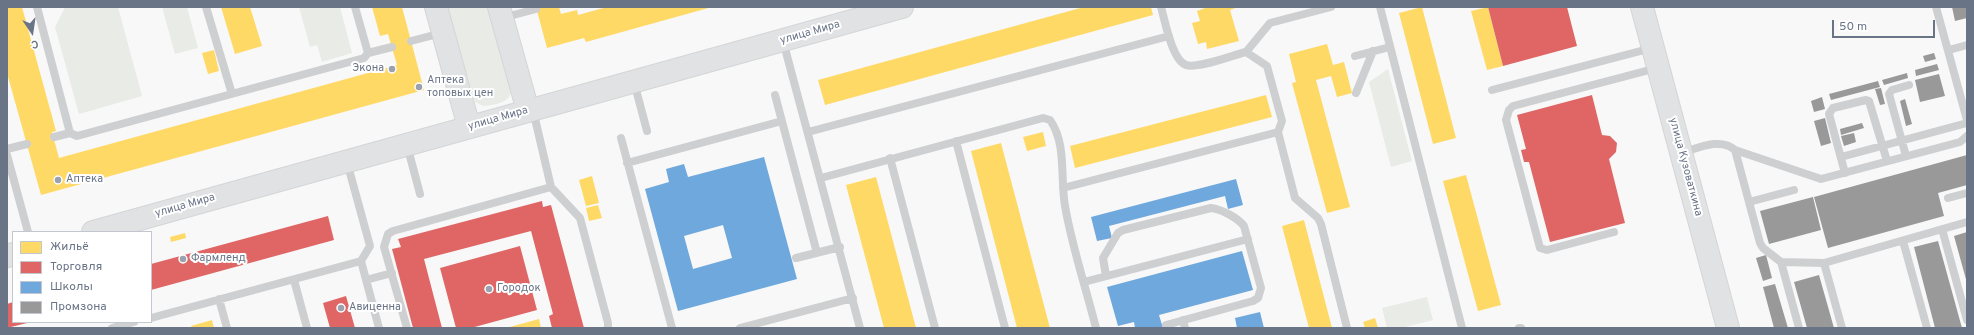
<!DOCTYPE html>
<html>
<head>
<meta charset="utf-8">
<style>
  body { margin:0 }
  #map { position:relative; width:1974px; height:335px; overflow:hidden; background:#f8f8f8; font-family:Overpass,sans-serif }
  canvas { display:block }
  .frame { position:absolute; inset:0; border:8px solid #697487; pointer-events:none }
  .legend { position:absolute; left:12px; top:231px; width:140px; height:92px; box-sizing:border-box; background:#fff; border:1px solid #c3c7cf; margin:0; padding:5px 7px; list-style:none; font-size:12px; color:#697487 }
  .legend li { display:flex; align-items:center; gap:8px; height:20px }
  .legend b { width:20px; border:1px solid #c3c7cf }
  .north { position:absolute; left:12px; top:12px; width:40px; height:40px; -webkit-text-stroke:3px #fff; paint-order:stroke; rotate:167deg; font-size:11px; font-weight:700; line-height:16px; text-align:center; color:#697487 }
  .north::after { content:''; display:block; margin:auto; width:14px; height:18px; background:#697487; clip-path:polygon(50% 0,100% 100%,50% 72%,0 100%) }
  .scale { position:absolute; left:1832px; top:20px; width:103px; height:18px; box-sizing:border-box; border:2px solid #697487; border-top:0; padding-left:5px; font-size:12px; line-height:14px; white-space:nowrap; color:#697487; -webkit-text-stroke:3px #fff; paint-order:stroke }
</style>
</head>
<body>
<div id="map">
<canvas width="1974" height="335"></canvas>
<div class="frame"></div>
<ul class="legend">
<li><b style="height:11px;background:#ffd966"></b>Жильё</li>
<li><b style="height:11px;background:#e06666"></b>Торговля</li>
<li><b style="height:11px;background:#6fa8dc"></b>Школы</li>
<li><b style="height:11px;background:#999"></b>Промзона</li>
</ul>
<div class="north">С</div>
<div class="scale">50 m</div>
</div>
<script>
const ctx = document.querySelector('canvas').getContext('2d');
ctx.lineJoin = 'round';
function fill(path, color) {
  ctx.fillStyle = color;
  ctx.fill(path, 'evenodd');
}
function strokePath(path, color, width, dash) {
  ctx.strokeStyle = color;
  ctx.lineWidth = width;
  ctx.lineCap = dash ? 'butt' : 'round';
  ctx.setLineDash(dash || []);
  ctx.stroke(path);
}
function write(font, color, halo, rows, align = 'center') {
  ctx.font = font + ' Overpass,sans-serif';
  ctx.lineWidth = 4;
  ctx.setLineDash([]);
  ctx.textBaseline = 'middle';
  ctx.strokeStyle = halo;
  ctx.fillStyle = color;
  for (const [text, x, y, turn = 0] of rows) {
    ctx.save();
    ctx.translate(x, y);
    ctx.rotate((+turn || 0) * Math.PI / 180);
    ctx.textAlign = isNaN(turn) ? turn : align;
    if (halo) ctx.strokeText(text, 0, 0);
    ctx.fillText(text, 0, 0);
    ctx.restore();
  }
}
const green = new Path2D(`
  M65,7H118L142,96L79,114L55,27Z
  M162,7H187L198,48L175,54Z
  M299,7H340L352,53L322,62L317,45L310,47Z
  M447,7H489L511,90C511,103 494,105 483,106L475,102Z
  M1388,69L1412,161L1391,167L1369,82Z
  M1427,297L1433,320L1401,328H1387L1382,308Z`);
const homes = new Path2D(`
  M7,7H22L56,131L52,132L59,158L397,65L388,34L380,36L372,7H402L424,90L41,195L7,73Z
  M221,7H250L262,46L235,54Z
  M536,7H559L561,14L577,10L578,15L607,7H712L586,42L584,38L547,48Z
  M1084,7H1151L1153,15L825,105L818,80Z
  M1208,7H1238L1230,10L1239,41L1207,49L1206,42L1198,44L1192,23L1200,21L1197,11Z
  M1422,7L1456,138L1433,144L1399,13Z
  M1488,7L1503,66L1487,70L1471,11Z
  M1327,44L1333,65L1344,62L1352,93L1337,97L1331,76L1316,80L1350,207L1327,213L1292,83L1296,82L1289,54Z
  M214,50L219,71L208,74L202,53Z
  M1266,95L1272,117L1075,168L1070,146Z
  M1043,132L1046,146L1027,151L1023,137Z
  M1001,143L1050,328H1017L971,151Z
  M1466,175L1501,305L1478,311L1443,181Z
  M592,176L599,203L586,206L579,180Z
  M876,177L916,328H884L846,185Z
  M598,205L602,218L589,221L586,208Z
  M1304,220L1332,328H1309L1282,226Z
  M185,233L186,238L171,242L170,237Z
  M1375,318L1378,328H1365L1363,322Z
  M539,319L541,328H506Z
  M212,320L214,328H192L191,326Z`);
const shops = new Path2D(`
  M1488,7H1567L1577,46L1503,66Z
  M1592,95L1602,135L1610,136L1617,143L1616,152L1609,159L1625,223L1550,242L1529,162H1524L1521,150L1526,149L1517,115Z
  M542,201L543,207L551,205L584,328H552L549,316L553,314L531,231L424,259L442,328H413L392,249L401,247L398,239Z
  M328,216L334,240L151,290V264Z
  M520,246L537,310L471,328H456L440,268Z
  M346,296L355,328H330L323,303Z
  M13,302V322H31L7,328V304Z`);
const schools = new Path2D(`
  M764,157L797,279L678,311L645,189L669,182L666,169L684,164L688,177ZM723,225L732,258L693,269L684,236Z
  M1236,179L1243,205L1228,209L1225,196L1109,226L1112,238L1097,241L1091,217Z
  M1242,251L1253,290L1159,315L1163,328H1135L1134,322L1118,326L1107,287Z
  M1260,312L1264,328H1237L1235,318Z`);
const industry = new Path2D(`
  M1952,7H1967V18L1955,21Z
  M1934,53L1936,59L1925,62L1923,56Z
  M1937,64L1939,70L1916,76L1915,70Z
  M1907,73L1908,78L1884,85L1882,80Z
  M1939,74L1945,96L1920,102L1915,80Z
  M1878,81L1880,87L1831,100L1829,94Z
  M1881,88L1885,104L1880,105L1875,89Z
  M1822,97L1825,109L1814,112L1811,101Z
  M1905,99L1912,124L1906,126L1900,101Z
  M1825,118L1831,143L1821,146L1814,121Z
  M1862,123L1864,128L1841,135L1840,129Z
  M1854,133L1856,142L1844,146L1841,136Z
  M1967,155V185L1938,193L1944,216L1828,248L1814,197Z
  M1813,197L1821,230L1769,244L1760,211Z
  M1967,232V283L1954,236Z
  M1938,241L1962,328H1935L1914,247Z
  M1766,255L1772,278L1763,281L1756,258Z
  M1819,275L1834,328H1807L1794,282Z
  M1775,284L1788,328H1774L1763,287Z`);
const lane = new Path2D(`
  M37,7L70,133
  M206,7L232,94
  M355,7L368,53
  M1161,7C1165,21 1172,60 1186,65C1198,69 1233,55 1246,52L1267,66L1282,121L1278,132L1295,198L1318,218L1321,224L1347,328
  M1380,7L1462,328
  M1936,7L1967,120
  M502,18L536,9
  M411,41L442,33
  M783,41L860,328
  M1949,50L1967,45
  M1246,52L1270,23L1331,7
  M1355,56L1390,47
  M634,82L647,131
  M1492,90L1652,48
  M1356,93L1373,51
  M775,95L817,253
  M533,110L551,187L580,218L608,323V328
  M808,132L1169,36
  M54,137L70,133L77,136L364,58L368,53L392,47
  M621,138L672,328
  M956,141L1005,328
  M407,145L420,194
  M7,149L27,144
  M1735,150L1821,179L1960,142L1967,136
  M1681,153C1698,148 1721,137 1735,150L1760,243L1763,248L1781,262L1799,328
  M7,155L28,232
  M1906,156L1889,94L1892,90L1909,85
  M1841,157L1967,123
  M890,158L935,328
  M347,162L370,246L361,261L379,328
  M627,163L782,121
  M1845,173L1829,114L1833,108L1866,100L1869,101L1887,161
  M821,178L1043,118L1050,120C1067,144 1060,178 1065,206C1072,247 1086,288 1096,328
  M1063,188L1278,132
  M1948,198L1967,193
  M1749,202L1794,190
  M1942,229L1967,320
  M1614,232L1547,250L1540,248L1506,120L1509,110L1513,106L1657,68
  M1903,241L1927,328
  M796,258L840,247
  M1781,262L1824,263L1967,222
  M1824,263L1842,328
  M1106,276L1103,258L1118,233L1123,230L1211,208C1221,209 1238,218 1244,226L1261,288L1258,298L1253,301L1166,325
  M294,280L307,328
  M366,280L392,273
  M1084,282L1248,239
  M219,299L227,328
  M151,318L361,261
  M1183,320L1185,328
  M112,328L134,322
  M407,328L384,247L388,234L393,231L551,187
  M740,328L853,298
  M1519,328H1521`);
const secondary = new Path2D(`
  M436,7L469,127
  M499,7L528,111
  M1642,7L1728,328`);
const primary = new Path2D(`
  M93,232L902,7
  M7,256L13,254`);
const markers = [
  [392,69,4,"#9ba2af"],
  [419,87,4,"#9ba2af"],
  [58,180,4,"#9ba2af"],
  [183,259,4,"#9ba2af"],
  [489,289,4,"#9ba2af"],
  [341,308,4,"#9ba2af"]
];
const streetNames = [
  ["улица Мира",810,33,-16],
  ["улица Мира",498,119,-16],
  ["улица Кузоваткина",1685,167,75],
  ["улица Мира",185,206,-16]
];
const poiNames = [
  ["Экона",384,69,"right"],
  ["Аптека",427,81],
  ["топовых цен",427,94],
  ["Аптека",66,180],
  ["Фармленд",191,259],
  ["Городок",497,289],
  ["Авиценна",349,308]
];
fill(green, '#e8ebe6');
fill(homes, '#ffd966');
fill(shops, '#e06666');
fill(schools, '#6fa8dc');
fill(industry, '#999');
strokePath(secondary, '#d4d5d6', 24);
strokePath(primary, '#d4d5d6', 24);
strokePath(lane, '#cecfd1', 8);
strokePath(secondary, '#e1e2e3', 22);
strokePath(primary, '#e1e2e3', 22);
for (const [x, y, r, color] of markers) {
  const dot = new Path2D();
  dot.arc(x, y, r, 0, 2 * Math.PI);
  ctx.fillStyle = color;
  ctx.fill(dot);
  strokePath(dot, '#fff', 1.5);
}
write('11px', '#697487', '#fff', streetNames);
write('11px', '#697487', '#fff', poiNames, 'left');
</script>
</body>
</html>
